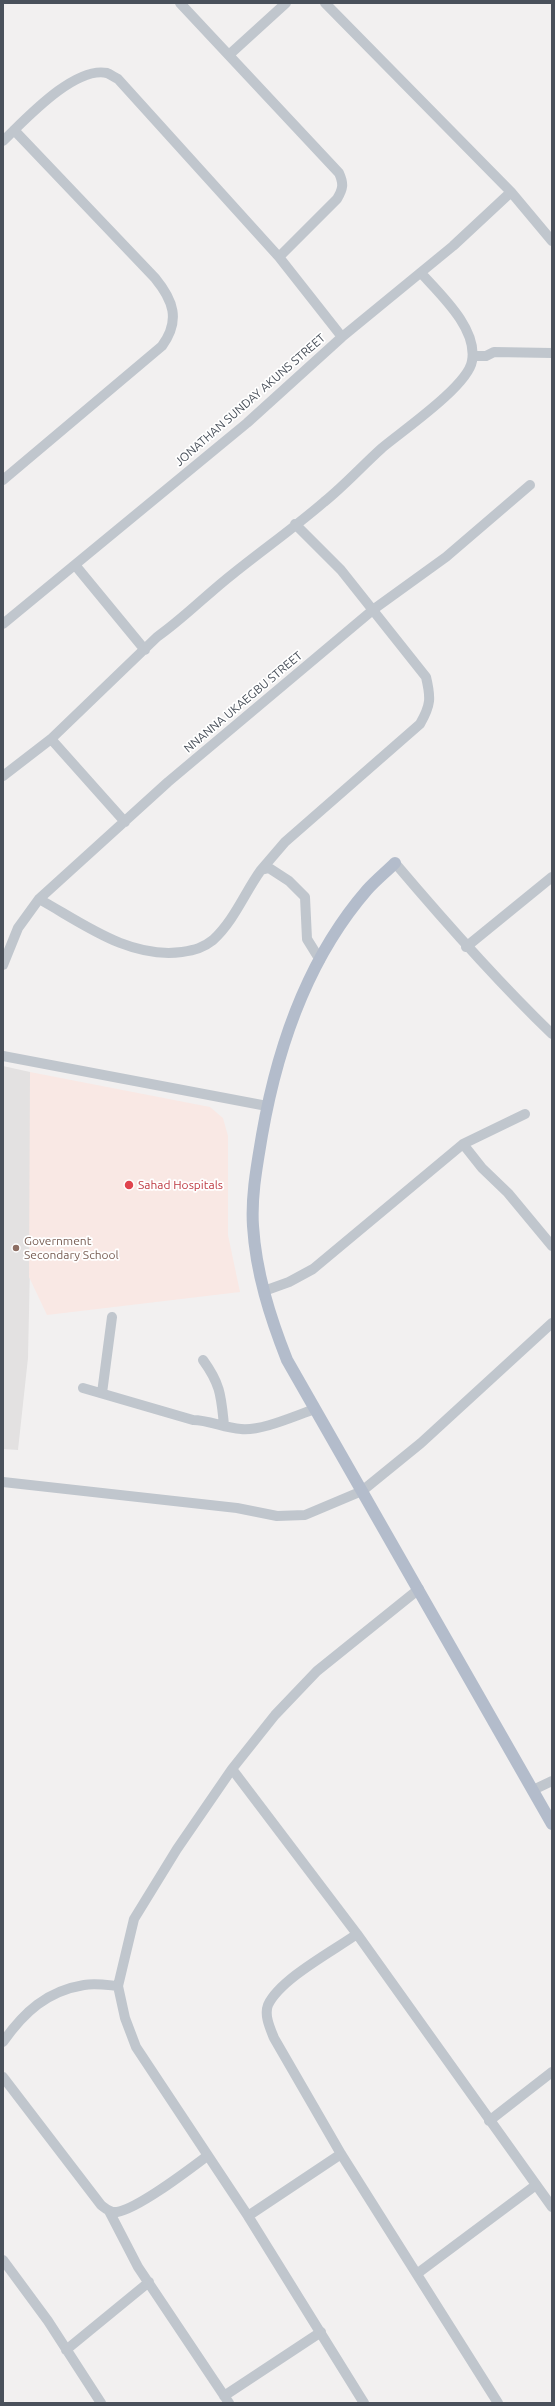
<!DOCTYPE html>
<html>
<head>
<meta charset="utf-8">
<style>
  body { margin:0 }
  #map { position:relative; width:555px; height:2406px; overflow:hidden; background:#f2f0f0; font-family:Ubuntu,sans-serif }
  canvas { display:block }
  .frame { position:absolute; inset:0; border:4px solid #4a515b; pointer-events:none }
</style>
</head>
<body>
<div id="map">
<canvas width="555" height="2406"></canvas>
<div class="frame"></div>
</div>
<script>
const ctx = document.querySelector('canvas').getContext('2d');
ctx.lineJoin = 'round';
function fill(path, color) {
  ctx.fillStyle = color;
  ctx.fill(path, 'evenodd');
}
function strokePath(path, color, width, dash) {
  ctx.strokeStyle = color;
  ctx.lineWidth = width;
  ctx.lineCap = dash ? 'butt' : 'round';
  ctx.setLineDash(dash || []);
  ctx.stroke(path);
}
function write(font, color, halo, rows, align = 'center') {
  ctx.font = font + ' Ubuntu,sans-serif';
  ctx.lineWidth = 3.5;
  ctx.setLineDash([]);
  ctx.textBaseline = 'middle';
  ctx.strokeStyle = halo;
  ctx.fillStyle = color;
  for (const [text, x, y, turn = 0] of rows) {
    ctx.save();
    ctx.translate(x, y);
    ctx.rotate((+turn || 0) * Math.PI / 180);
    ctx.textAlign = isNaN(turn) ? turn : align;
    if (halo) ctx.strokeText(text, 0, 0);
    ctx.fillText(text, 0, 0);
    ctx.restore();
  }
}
const education = new Path2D(`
  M3,1066L30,1072L31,1219L28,1358L18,1450L3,1449Z`);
const medical = new Path2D(`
  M30,1072L210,1107L223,1118L228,1136V1235L240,1292L47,1315L29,1277Z`);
const minor = new Path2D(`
  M180,3L339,173C344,184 343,189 337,199L279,257L342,337
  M325,3L511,192L552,241
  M230,54L286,3
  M3,141C25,120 74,66 107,73C110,74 114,77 118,79L279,257
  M473,356H486L494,352L552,353
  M3,480L162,346C181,320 173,300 155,278L14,130
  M75,565L145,650
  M3,624L247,423L342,337L453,246L511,192
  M51,739L125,822
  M3,776L51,739L157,637C184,618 207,594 234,573C264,549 295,527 324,502C344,486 362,466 382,448C402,431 468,386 472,361C478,329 441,295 421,273
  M395,863C445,922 496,980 552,1034
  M261,870L285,842L420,724C431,705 431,698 426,677L341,570L295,524
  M39,899C84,924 129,959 182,952C195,950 203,948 213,940C234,921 245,892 261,870L269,868L289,881L305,897L307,939L320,960
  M466,947L552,877
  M3,965L18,928L39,899L168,782L374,609L446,557L530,485
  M3,1056L267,1106
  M463,1144L482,1168L508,1193L552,1246
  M264,1291L289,1282L313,1269L463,1144L525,1114
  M203,1360C221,1385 221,1396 224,1425
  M83,1388L193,1420C209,1420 224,1428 241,1429C262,1431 294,1416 315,1409
  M102,1393L112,1317
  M3,1482L237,1508L277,1516L305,1515L362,1491L421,1443L552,1323
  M232,1769L357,1934L552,2207
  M533,1790L552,1781
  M357,1934C333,1951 280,1979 268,2005C264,2015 270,2028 274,2038L341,2154L498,2403
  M3,2042C24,2012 47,1991 84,1985C95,1983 107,1985 118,1986
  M3,2077L101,2205C105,2208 110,2213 117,2212C139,2208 187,2171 207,2156
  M489,2121L552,2072
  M109,2211L138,2267L229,2403
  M248,2216L341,2154
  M3,2260L48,2321L101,2403
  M418,2273L536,2185
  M66,2350L149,2282
  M224,2396L321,2332
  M364,2403L248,2216L136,2047L125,2018L118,1986L134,1919L177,1849L232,1769L275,1715L317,1671L419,1589`);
const major = new Path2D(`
  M395,863C386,872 376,880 367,890C308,958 277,1049 262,1135C257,1165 251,1196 253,1226C256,1273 270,1317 287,1360L552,1824`);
const markers = [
  [129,1185,5,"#e0444e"],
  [16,1248,4,"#8d6e63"]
];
const streetNames = [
  ["JONATHAN SUNDAY AKUNS STREET",250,400,-41],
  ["NNANNA UKAEGBU STREET",243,702,-40]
];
const healthNames = [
  ["Sahad Hospitals",138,1185]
];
const educationNames = [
  ["Government",24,1241],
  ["Secondary School",24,1255]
];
fill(education, '#e3e1e1');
fill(medical, '#f9e8e4');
strokePath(minor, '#c0c6cd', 10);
strokePath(major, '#b3bccb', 12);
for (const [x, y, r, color] of markers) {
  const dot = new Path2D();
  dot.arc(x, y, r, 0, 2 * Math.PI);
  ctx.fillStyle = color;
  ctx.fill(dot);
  strokePath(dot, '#fff', 1.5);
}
write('12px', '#4a515b', '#fff', streetNames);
write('12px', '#be3a42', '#fff', healthNames, 'left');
write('12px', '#785e54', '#fff', educationNames, 'left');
</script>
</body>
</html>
